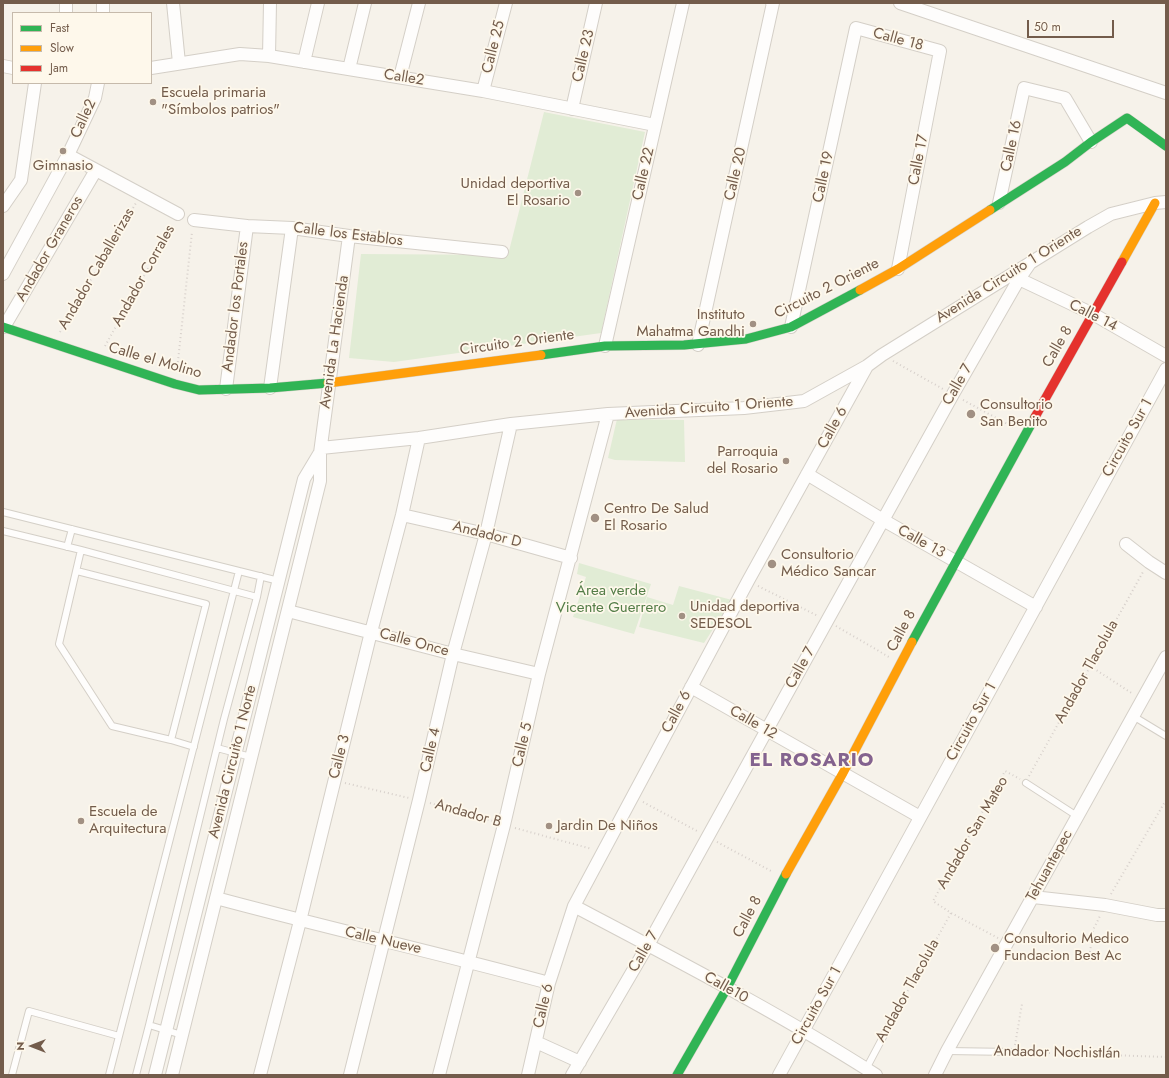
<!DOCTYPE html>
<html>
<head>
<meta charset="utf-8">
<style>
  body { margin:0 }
  #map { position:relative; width:1169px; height:1078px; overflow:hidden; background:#f6f2ea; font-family:Jost,sans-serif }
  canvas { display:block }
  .frame { position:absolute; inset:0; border:4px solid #735c4b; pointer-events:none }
  .legend { position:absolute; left:12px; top:12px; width:140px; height:72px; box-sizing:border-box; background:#fef8eb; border:1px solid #c6baab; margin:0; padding:5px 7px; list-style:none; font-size:12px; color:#735c4b }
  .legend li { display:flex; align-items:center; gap:8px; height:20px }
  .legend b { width:20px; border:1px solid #c6baab }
  .north { position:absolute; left:12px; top:1026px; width:40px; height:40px; -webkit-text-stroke:3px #fef8eb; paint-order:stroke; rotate:270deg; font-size:11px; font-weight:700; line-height:16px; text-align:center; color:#735c4b }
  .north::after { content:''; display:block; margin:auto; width:14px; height:18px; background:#735c4b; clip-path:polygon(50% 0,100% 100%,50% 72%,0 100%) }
  .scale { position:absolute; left:1027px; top:20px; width:87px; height:18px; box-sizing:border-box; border:2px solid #735c4b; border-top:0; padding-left:5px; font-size:12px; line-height:14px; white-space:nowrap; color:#735c4b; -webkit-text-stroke:3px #fef8eb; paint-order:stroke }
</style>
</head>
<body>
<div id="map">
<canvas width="1169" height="1078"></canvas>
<div class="frame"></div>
<ul class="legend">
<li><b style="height:5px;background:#30b455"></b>Fast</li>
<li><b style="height:5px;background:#ff9f0a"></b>Slow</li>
<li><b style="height:5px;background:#e5322d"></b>Jam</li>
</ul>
<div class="north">N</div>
<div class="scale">50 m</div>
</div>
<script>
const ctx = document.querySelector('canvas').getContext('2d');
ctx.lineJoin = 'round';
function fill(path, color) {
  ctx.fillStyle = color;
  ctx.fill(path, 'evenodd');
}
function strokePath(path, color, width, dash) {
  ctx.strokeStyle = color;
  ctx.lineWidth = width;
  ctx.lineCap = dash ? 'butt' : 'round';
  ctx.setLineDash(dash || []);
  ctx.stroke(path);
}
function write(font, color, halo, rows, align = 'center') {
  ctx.font = font + ' Jost,sans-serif';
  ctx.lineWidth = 3.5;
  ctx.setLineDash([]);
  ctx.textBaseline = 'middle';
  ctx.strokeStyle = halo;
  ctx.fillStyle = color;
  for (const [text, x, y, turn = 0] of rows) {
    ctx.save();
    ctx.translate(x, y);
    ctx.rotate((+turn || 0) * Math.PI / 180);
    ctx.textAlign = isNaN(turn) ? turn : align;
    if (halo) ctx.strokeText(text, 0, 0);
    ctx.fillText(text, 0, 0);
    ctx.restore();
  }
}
const green = new Path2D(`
  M544,112L645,132L601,333L394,362L349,358L361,254L508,255Z
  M617,419L684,420L685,462L615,460L608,458Z
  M579,563L651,584L634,634L573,617L586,577L577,574Z
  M679,586L732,600L704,643L639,627L647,597L673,605Z`);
const path = new Path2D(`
  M60,332L136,203
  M105,346L173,224
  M893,361L943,389
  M177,370L192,232
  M963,400L1013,427
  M758,586L818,616
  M836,626L889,657
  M1090,666L1133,694
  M1029,776L1143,572
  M345,783L409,798
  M643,802L697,831
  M430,803L493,821
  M515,828L592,849
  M717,842L773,872
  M1111,894L1166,800
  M998,938L951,913L933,901L1005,771L1020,779
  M1090,952L1093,930L1100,916
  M896,1012L951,913
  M1015,1045L1022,1004
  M1021,1052L1166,1057`);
const lane = new Path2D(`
  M3,512L279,581
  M3,531L81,550L257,597
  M67,547L72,529
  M81,550L59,644L112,726L171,740L194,747
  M77,571L206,604L171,740
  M1133,716L1166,736
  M217,748L251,757
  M1026,783L1077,816
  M149,1025L182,1035
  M947,1051L1013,1052
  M866,1069L892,1020
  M12,1075L29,1011L119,1036
  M109,1075L239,571
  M136,1075L149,1025L224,719L257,597L261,576`);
const street = new Path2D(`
  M66,3V13
  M173,3L179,63
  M900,3L1166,93
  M103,13V3
  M269,56L270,3
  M304,62L318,3
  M3,66L13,68
  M151,68L240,54L269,56L483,91L655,125
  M349,69L365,3
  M400,77L419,3
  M483,91L506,3
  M572,109L596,3
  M68,155L178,214
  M999,203L1024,88L1065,98L1091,142
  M3,206L21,180L35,83
  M194,220L247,226L292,228L349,236L502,252
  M3,274L68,155L95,98L98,83
  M1019,279L1093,314L1166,356
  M4,327L96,170
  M791,327L856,28L940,51L898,269
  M698,345L773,3H772
  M605,346L683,3
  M270,388L292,228
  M226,389L247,226
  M321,448L419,438L511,424L608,414L744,408L804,401L867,366L882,355L1088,227L1111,214L1155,203L1166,202
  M807,474L883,520L1036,607
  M402,515L486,534L571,558
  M1126,544L1149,562L1166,573
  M288,611L453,654L539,674
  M691,687L920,817
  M1033,897L1105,905L1157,915H1166
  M216,898C327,928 439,953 549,983
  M574,906C676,960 779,1013 876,1075
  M536,1042L580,1062
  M155,1075L304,479L319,454
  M172,1075L320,481V453L349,236
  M260,1075L300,921L371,632L402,515L419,438
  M350,1075L419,800L453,654L486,534L511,424
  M439,1075L504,825L539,674L608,414
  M528,1075L549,983L574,906L748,581L867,366
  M572,1075L648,945L827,621L953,394L1019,279L1030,263
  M779,1075L1166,369
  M935,1075L947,1051L1166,657`);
const fast = new Path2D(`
  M990,210L1065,162L1091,142L1127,118L1166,146
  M3,327L175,384L199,390L270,388L328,383
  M541,355L605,346L684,345L746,339L791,327L860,290
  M912,642L1035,417
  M677,1075L727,988L786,874`);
const slow = new Path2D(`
  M1122,262L1155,203
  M860,290L898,269L990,210
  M328,383L541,355
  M786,874L843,773L912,642`);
const jam = new Path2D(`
  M1035,417L1122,262`);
const markers = [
  [153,102,4,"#a19083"],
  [63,151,4,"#a19083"],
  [578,193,4,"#a19083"],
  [753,324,4,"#a19083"],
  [971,414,5,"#a19083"],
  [786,461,4,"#a19083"],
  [595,518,5,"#a19083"],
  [772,564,5,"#a19083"],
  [682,616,4,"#a19083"],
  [81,821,4,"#a19083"],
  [549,826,4,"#a19083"],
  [995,948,5,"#a19083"]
];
const streetNames = [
  ["Calle 18",898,40,15],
  ["Calle 25",494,47,-76],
  ["Calle 23",584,56,-77],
  ["Calle2",404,78,9],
  ["Calle2",84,119,-65],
  ["Calle 16",1012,146,-78],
  ["Calle 17",919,160,-79],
  ["Calle 22",644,174,-77],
  ["Calle 20",736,174,-77],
  ["Calle 19",824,177,-78],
  ["Calle los Establos",348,235,7],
  ["Andador Graneros",50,249,-60],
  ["Andador Caballerizas",97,269,-60],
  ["Avenida Circuito 1 Oriente",1009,275,-32],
  ["Andador Corrales",144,276,-61],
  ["Circuito 2 Oriente",827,289,-27],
  ["Andador los Portales",236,307,-83],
  ["Calle 14",1093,316,27],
  ["Avenida La Hacienda",335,342,-82],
  ["Circuito 2 Oriente",517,343,-8],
  ["Calle 8",1058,347,-60],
  ["Calle el Molino",155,361,16],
  ["Calle 7",958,385,-60],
  ["Avenida Circuito 1 Oriente",709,408,-4],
  ["Calle 6",833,428,-61],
  ["Circuito Sur 1",1128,438,-61],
  ["Andador D",487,535,14],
  ["Calle 13",921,542,29],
  ["Calle 8",902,631,-62],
  ["Calle Once",414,643,15],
  ["Calle 7",801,668,-61],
  ["Andador Tlacolula",1087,672,-61],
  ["Calle 6",677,712,-62],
  ["Circuito Sur 1",972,722,-61],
  ["Calle 12",753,723,30],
  ["Calle 5",523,745,-77],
  ["Calle 4",431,750,-77],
  ["Calle 3",340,757,-76],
  ["Avenida Circuito 1 Norte",233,762,-76],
  ["Andador B",468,814,16],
  ["Andador San Mateo",973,833,-60],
  ["Tehuantepec",1050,866,-61],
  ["Calle 8",748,917,-62],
  ["Calle Nueve",383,941,13],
  ["Calle 7",644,952,-60],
  ["Calle10",726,988,29],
  ["Andador Tlacolula",908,991,-61],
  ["Calle 6",544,1006,-77],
  ["Circuito Sur 1",817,1006,-61],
  ["Andador Nochistlán",1057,1053,1]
];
const poiNames = [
  ["Escuela primaria",161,93],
  ["\"Símbolos patrios\"",161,110],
  ["Gimnasio",63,166,"center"],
  ["Unidad deportiva",570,184,"right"],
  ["El Rosario",570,201,"right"],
  ["Instituto",745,315,"right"],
  ["Mahatma Gandhi",745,332,"right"],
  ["Consultorio",980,405],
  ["San Benito",980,422],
  ["Parroquia",778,452,"right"],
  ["del Rosario",778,469,"right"],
  ["Centro De Salud",604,509],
  ["El Rosario",604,526],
  ["Consultorio",781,555],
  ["Médico Sancar",781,572],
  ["Unidad deportiva",690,607],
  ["SEDESOL",690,624],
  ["Escuela de",89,812],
  ["Arquitectura",89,829],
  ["Jardin De Niños",557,826],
  ["Consultorio Medico",1004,939],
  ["Fundacion Best Ac",1004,956]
];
const parkNames = [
  ["Área verde",611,591],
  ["Vicente Guerrero",611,608]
];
const districtNames = [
  ["EL ROSARIO",812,761]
];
fill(green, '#e1ecd5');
strokePath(lane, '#d4cfc7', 8);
strokePath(street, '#d4cfc7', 14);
strokePath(fast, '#d5cfc6', 10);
strokePath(slow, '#d5cfc6', 10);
strokePath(jam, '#d5cfc6', 10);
strokePath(path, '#d7d0cb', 2, [1, 3]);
strokePath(lane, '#fefdfc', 6);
strokePath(street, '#fefdfc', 12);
strokePath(fast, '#30b455', 9);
strokePath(slow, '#ff9f0a', 9);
strokePath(jam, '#e5322d', 9);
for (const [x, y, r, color] of markers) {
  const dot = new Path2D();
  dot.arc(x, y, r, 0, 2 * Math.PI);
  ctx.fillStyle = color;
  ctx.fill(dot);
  strokePath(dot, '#fef8eb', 1.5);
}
write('15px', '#735c4b', '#fef8eb', streetNames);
write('15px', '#735c4b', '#fef8eb', poiNames, 'left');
write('15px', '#537d47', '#fef8eb', parkNames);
ctx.letterSpacing = '1px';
write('bold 19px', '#84638f', '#fef8eb', districtNames);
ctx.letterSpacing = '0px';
</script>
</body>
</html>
